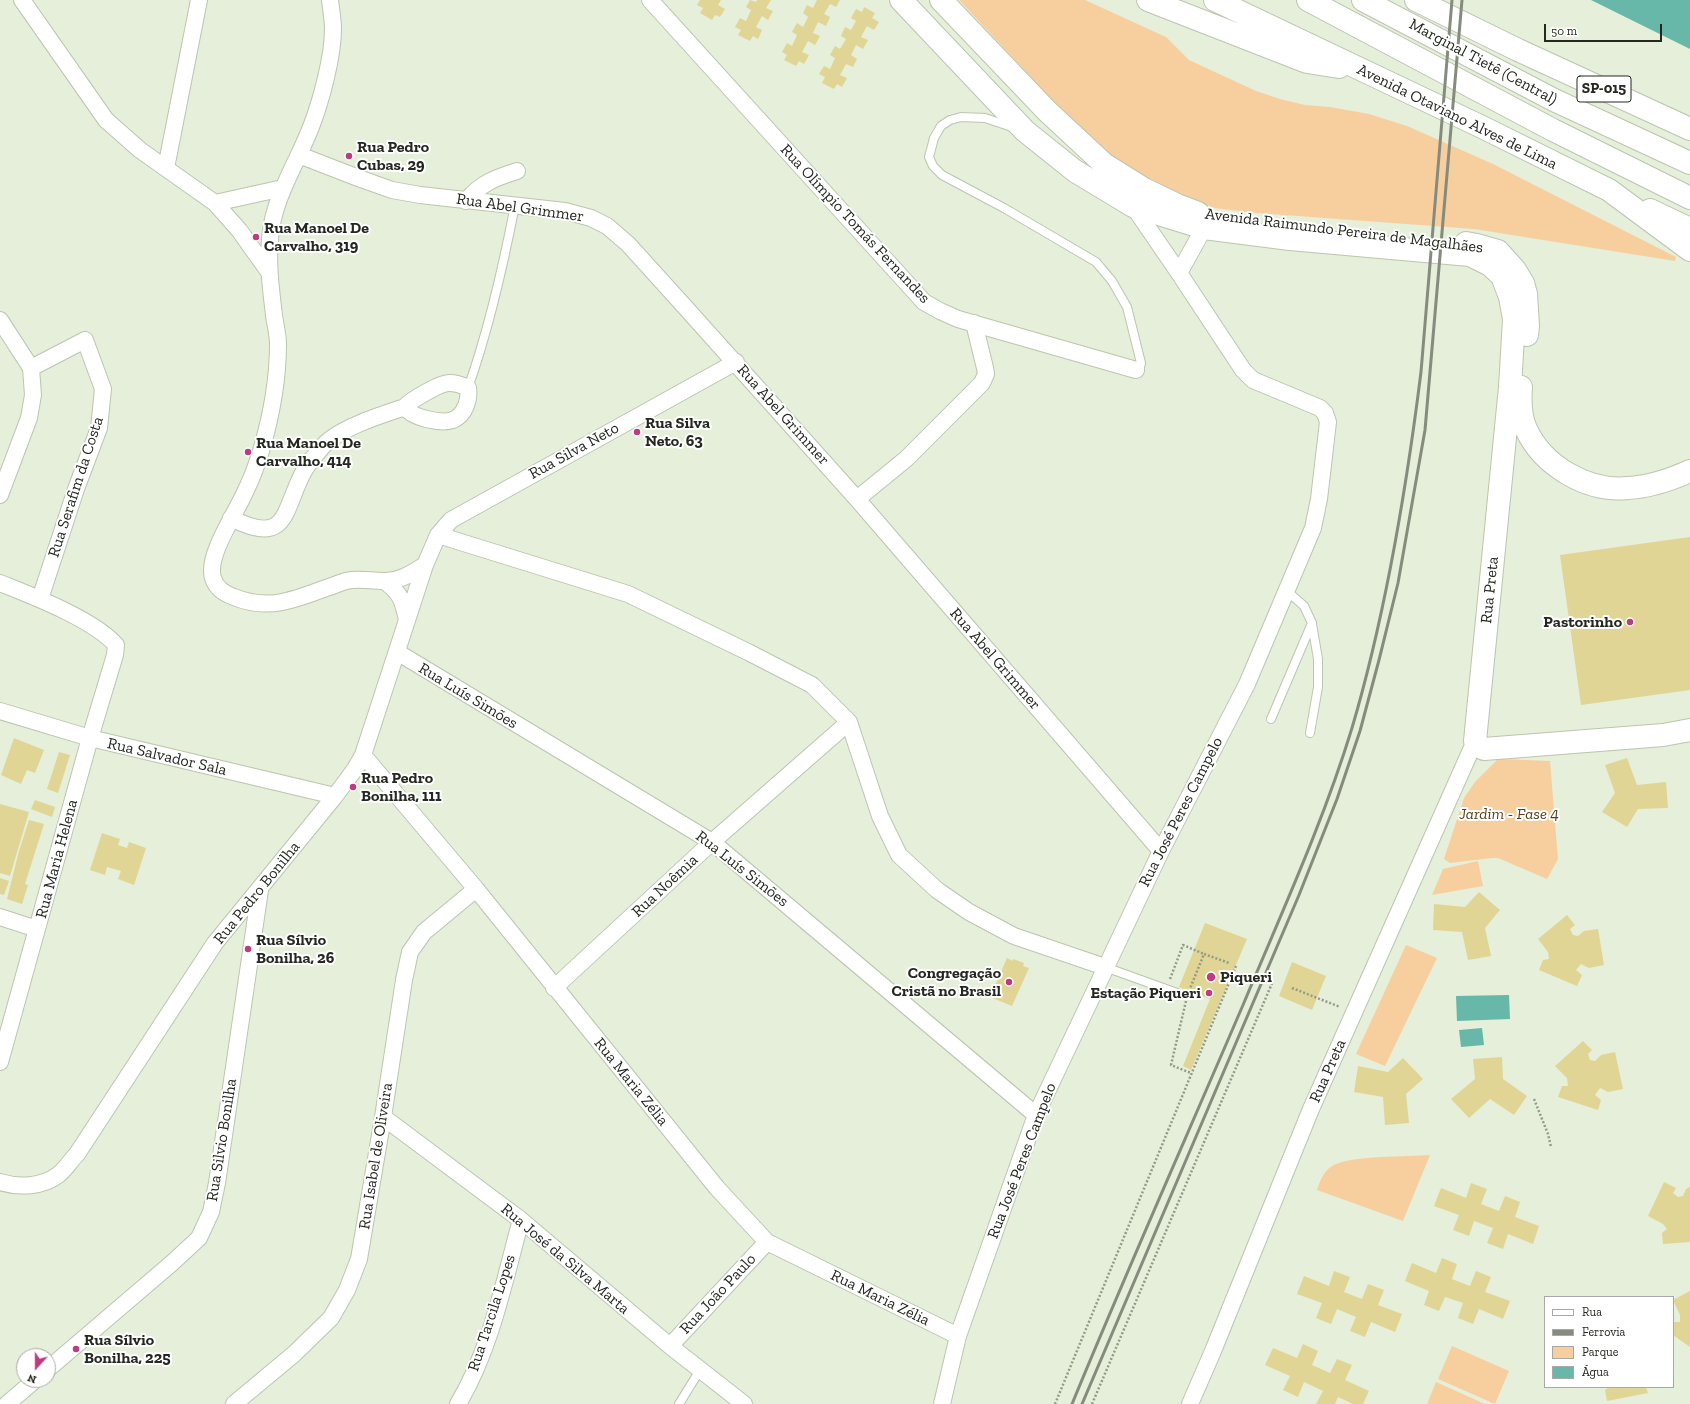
<!DOCTYPE html>
<html>
<head>
<meta charset="utf-8">
<style>
  body { margin:0 }
  #map { position:relative; width:1690px; height:1404px; overflow:hidden; background:#e5efd9; font-family:"Zilla Slab",serif }
  canvas { display:block }
  .legend { position:absolute; left:1544px; top:1296px; width:130px; height:92px; box-sizing:border-box; background:#fff; border:1px solid #a8a9a6; margin:0; padding:5px 7px; list-style:none; font-size:12px; color:#252820 }
  .legend li { display:flex; align-items:center; gap:8px; height:20px }
  .legend b { width:20px; border:1px solid #a8a9a6 }
  .north { position:absolute; left:16px; top:1348px; width:40px; height:40px; box-sizing:border-box; background:#fff; border:1px solid #a8a9a6; border-radius:50%; rotate:201deg; font-size:11px; font-weight:700; line-height:16px; text-align:center; color:#252820 }
  .north::after { content:''; display:block; margin:auto; width:14px; height:18px; background:#be3b82; clip-path:polygon(50% 0,100% 100%,50% 72%,0 100%) }
  .scale { position:absolute; left:1544px; top:24px; width:118px; height:18px; box-sizing:border-box; border:2px solid #252820; border-top:0; padding-left:5px; font-size:12px; line-height:14px; white-space:nowrap; color:#252820; -webkit-text-stroke:3px #fff; paint-order:stroke }
</style>
</head>
<body>
<div id="map">
<canvas width="1690" height="1404"></canvas>
<ul class="legend">
<li><b style="height:5px;background:#fff"></b>Rua</li>
<li><b style="height:5px;background:#858c7d"></b>Ferrovia</li>
<li><b style="height:11px;background:#f7cf9f"></b>Parque</li>
<li><b style="height:11px;background:#67b8a8"></b>Água</li>
</ul>
<div class="north">N</div>
<div class="scale">50 m</div>
</div>
<script>
const ctx = document.querySelector('canvas').getContext('2d');
ctx.lineJoin = 'round';
function fill(path, color) {
  ctx.fillStyle = color;
  ctx.fill(path, 'evenodd');
}
function strokePath(path, color, width, dash) {
  ctx.strokeStyle = color;
  ctx.lineWidth = width;
  ctx.lineCap = dash ? 'butt' : 'round';
  ctx.setLineDash(dash || []);
  ctx.stroke(path);
}
function write(font, color, halo, rows, align = 'center') {
  ctx.font = font + ' "Zilla Slab",serif';
  ctx.lineWidth = 4;
  ctx.setLineDash([]);
  ctx.textBaseline = 'middle';
  ctx.strokeStyle = halo;
  ctx.fillStyle = color;
  for (const [text, x, y, turn = 0] of rows) {
    ctx.save();
    ctx.translate(x, y);
    ctx.rotate((+turn || 0) * Math.PI / 180);
    ctx.textAlign = isNaN(turn) ? turn : align;
    if (halo) ctx.strokeText(text, 0, 0);
    ctx.fillText(text, 0, 0);
    ctx.restore();
  }
}
const green = new Path2D(`
  M959,0H1085L1166,37L1189,60L1256,91L1280,99L1305,105L1330,107L1369,114L1407,126L1493,164L1676,257L1675,261L1474,229L1257,213L1214,208L1160,187L1117,162L1087,137Z
  M1498,759L1550,761L1558,859L1547,879L1498,858H1492L1450,863L1444,859L1464,798L1475,782Z
  M1478,861L1483,886L1432,895L1443,869Z
  M1406,945L1437,958L1385,1066L1356,1054Z
  M1430,1155L1403,1221L1317,1190C1320,1180 1325,1169 1334,1165C1355,1155 1406,1157 1430,1155Z
  M1452,1346L1509,1371L1495,1404L1438,1379Z
  M1436,1382L1485,1404H1427Z`);
const water = new Path2D(`
  M1591,0H1690V49Z
  M1509,995L1510,1019L1457,1021L1456,996Z
  M1482,1028L1484,1045L1461,1047L1459,1030Z`);
const building = new Path2D(`
  M700,0H721L718,5L725,9L720,17L715,15L712,20L700,13L703,8L697,5Z
  M750,0L756,2L757,0H771L766,8L773,11L768,20L762,16L756,27L762,30L758,39L753,36L750,41L738,35L741,30L735,27L740,18L746,21L751,10L746,7Z
  M817,0H840L836,7L830,4L824,14L830,17L826,26L818,22L813,33L820,36L815,45L808,41L802,52L809,55L804,64L799,61L796,66L784,60L787,55L782,52L787,43L792,46L797,35L792,32L797,23L803,27L808,17L803,13L807,5L813,8Z
  M864,7L875,13L872,18L879,22L874,30L867,26L861,37L868,40L863,49L856,45L851,55L857,59L853,67L846,64L840,75L847,78L842,87L837,84L834,89L822,83L825,77L819,74L824,66L830,69L835,58L830,55L835,46L840,49L846,39L841,36L845,27L851,30L856,21L851,18L856,9L862,12Z
  M1690,537V690L1581,705L1560,555Z
  M14,738L44,750L35,773L27,770L21,784L1,775Z
  M59,752L70,755L58,793L47,789Z
  M1627,758L1637,785L1666,782L1668,808L1638,809L1627,827L1602,812L1615,793L1605,765Z
  M35,800L55,807L52,817L31,809Z
  M0,804L29,812L10,876L0,873Z
  M29,820L44,824L25,884L28,885L22,904L7,899L19,851Z
  M102,833L120,839L118,845L127,848L129,842L146,848L134,885L118,879L121,871L107,867L105,875L90,870Z
  M0,878L9,881L4,895L0,894Z
  M1479,892L1500,910L1485,928L1491,956L1468,960L1462,932L1433,930L1434,904L1465,907Z
  M1567,915L1575,925L1570,929L1573,935L1578,936L1584,931L1598,929L1604,965L1589,968L1581,964L1576,970L1582,975L1577,986L1539,970L1543,960L1549,959L1548,952L1538,939Z
  M1205,923L1247,939L1191,1070L1183,1066L1210,999L1179,987Z
  M1007,958L1013,961V959L1024,963L1023,966L1029,968L1012,1006L990,997Z
  M1292,962L1326,976L1312,1010L1279,996Z
  M1583,1041L1592,1050L1588,1054L1590,1060L1595,1061L1601,1055L1615,1052L1623,1089L1608,1092L1600,1088L1595,1095L1601,1100L1598,1110L1558,1097L1562,1086H1568L1567,1078L1555,1066Z
  M1502,1057L1503,1079L1527,1096L1514,1115L1490,1099L1469,1118L1451,1099L1475,1079L1473,1059Z
  M1403,1058L1423,1079L1406,1094L1409,1123L1385,1125L1383,1097L1354,1092L1358,1066L1388,1072Z
  M1664,1182L1676,1188L1673,1193L1678,1197L1683,1196L1686,1189L1690,1187V1242L1663,1244L1662,1233L1667,1229L1663,1224L1648,1216Z
  M1471,1183L1487,1189L1481,1204L1499,1211L1505,1196L1520,1202L1515,1217L1539,1226L1533,1244L1508,1234L1503,1249L1487,1243L1493,1228L1474,1221L1469,1236L1453,1230L1459,1215L1434,1206L1441,1188L1466,1198Z
  M1442,1258L1457,1264L1452,1279L1470,1286L1476,1271L1491,1277L1485,1292L1510,1301L1503,1319L1479,1309L1473,1324L1458,1318L1463,1303L1445,1297L1439,1311L1424,1305L1429,1291L1405,1281L1412,1263L1436,1273Z
  M1334,1271L1350,1277L1344,1292L1362,1299L1368,1284L1384,1290L1378,1305L1402,1314L1395,1332L1371,1322L1365,1337L1350,1331L1356,1317L1337,1309L1331,1324L1316,1318L1322,1303L1297,1294L1304,1276L1329,1286Z
  M1690,1291V1347L1673,1335V1322H1680V1315L1673,1300Z
  M1303,1344L1318,1351L1312,1365L1330,1373L1337,1359L1352,1365L1345,1380L1369,1391L1363,1404H1353L1338,1397L1335,1404H1316L1323,1391L1304,1382L1298,1397L1283,1390L1290,1376L1265,1365L1273,1348L1297,1358Z
  M1609,1387H1646L1648,1393L1607,1401L1605,1390Z`);
const path = new Path2D(`
  M1170,979L1183,945L1204,954
  M1292,988L1340,1007
  M1189,991L1204,954L1229,963
  M1186,1001L1171,1065L1191,1073
  M1534,1099L1548,1134L1551,1147
  M1055,1404L1236,966
  M1092,1404L1273,981`);
const lane = new Path2D(`
  M1012,127L985,118L961,117L950,120L941,126L934,138L929,157L933,166L942,175L1004,208L1096,262L1112,281L1127,307L1141,363L1140,367L1136,370
  M468,388C489,329 503,267 515,205
  M1271,719L1312,623L1304,606L1287,591
  M1310,733L1318,687V659L1312,624
  M1105,967L1177,993
  M679,1404L700,1370`);
const street = new Path2D(`
  M22,0L106,120L140,150L215,203L239,230L269,272
  M330,0C331,10 333,19 333,29C333,57 321,101 311,127C299,158 281,186 273,219C266,251 270,283 274,315C275,324 278,334 278,344C278,379 271,417 261,451C257,464 252,478 246,490C237,512 206,555 213,578C216,588 225,594 234,597C268,611 294,600 326,588C333,586 339,583 346,581C359,578 370,581 383,581C399,582 412,573 425,565
  M650,0L924,302L940,311L958,319L1136,370
  M299,155L361,179L392,190L420,195L565,211L591,218L607,226L628,244L685,307L857,499L1161,851
  M166,168L199,0
  M466,201C481,183 495,178 517,171
  M215,203L283,188
  M1179,273L1204,228
  M0,320L31,368L33,395L29,418L0,495
  M31,368L85,340L103,389L99,428L76,489L40,599
  M857,499L906,459L982,383L986,374L985,368L974,323
  M231,518C289,548 283,509 304,471C309,462 316,454 323,446C339,428 381,415 405,407C410,400 441,383 449,383C456,383 462,385 468,388C470,399 465,415 453,420C441,424 412,418 405,407
  M438,535L628,594L748,652L812,685L849,722L880,816L899,855L937,890L969,912L1014,936L1105,967
  M384,581C401,593 403,601 407,620
  M0,583C32,596 93,619 116,645L115,655L90,738L0,1062
  M397,652L712,842L1036,1115
  M0,711L90,738L335,796
  M363,755L476,889L717,1188L767,1242L958,1336
  M0,917L37,929
  M554,988L712,842L849,722
  M383,1117L521,1220L670,1346L744,1404
  M0,1182C19,1188 42,1187 58,1175C65,1170 71,1160 77,1154L215,943L335,796L355,769L363,755L425,565L438,535L451,520L736,362
  M670,1346L767,1242
  M48,1369L172,1263L199,1238L211,1212L217,1183L260,890
  M7,1404L35,1380
  M234,1404L294,1354L331,1318L347,1290L359,1259L383,1117L404,980L410,952L424,932L476,889
  M458,1404C491,1349 504,1281 521,1220
  M942,1404L958,1336L1036,1115L1161,851L1247,684L1313,528L1319,499L1328,422L1325,413L1320,408L1253,380L1243,370L1179,273L1133,206
  M1190,1404L1213,1351L1311,1109L1475,741`);
const primary = new Path2D(`
  M901,0L1025,131L1075,171L1133,206L1204,228L1290,239L1470,255L1490,265L1502,276L1510,297L1514,319L1510,387L1475,741L1477,745L1484,749L1663,735L1690,730
  M941,0L1047,111L1104,164L1144,189L1177,205L1198,213
  M1466,243L1477,245L1498,251L1515,270L1523,283L1526,294L1528,326L1527,335
  M1521,387C1520,400 1520,416 1526,429C1543,466 1587,492 1628,488C1650,487 1670,480 1690,471`);
const highway = new Path2D(`
  M1148,0L1307,62L1339,67
  M1215,0L1482,127L1609,190L1690,250
  M1308,0L1553,130L1690,198
  M1363,0L1554,100L1690,163
  M1416,0L1518,50L1690,129
  M1650,210L1690,229`);
const rail = new Path2D(`
  M1072,1404C1127,1270 1186,1138 1243,1005C1281,914 1323,823 1352,728C1386,613 1406,492 1421,372L1452,0
  M1082,1404L1299,895L1337,799L1360,731L1379,660L1398,583L1425,430L1462,0`);
const markers = [
  [349,156,4,"#be3b82"],
  [256,237,4,"#be3b82"],
  [637,432,4,"#be3b82"],
  [248,452,4,"#be3b82"],
  [1630,622,4,"#be3b82"],
  [353,787,4,"#be3b82"],
  [248,949,4,"#be3b82"],
  [1211,977,5,"#be3b82"],
  [1009,982,4,"#be3b82"],
  [1209,993,4,"#be3b82"],
  [76,1349,4,"#be3b82"]
];
const shields = [
  [1604,89,54]
];
const shieldNames = [
  ["SP-015",1604,89]
];
const streetNames = [
  ["Marginal Tietê (Central)",1483,62,28],
  ["Avenida Otaviano Alves de Lima",1457,117,26],
  ["Rua Abel Grimmer",520,208,8],
  ["Rua Olímpio Tomás Fernandes",855,224,47],
  ["Avenida Raimundo Pereira de Magalhães",1344,231,7],
  ["Rua Abel Grimmer",783,415,48],
  ["Rua Silva Neto",574,451,-29],
  ["Rua Serafim da Costa",76,487,-72],
  ["Rua Preta",1490,590,-84],
  ["Rua Abel Grimmer",995,659,49],
  ["Rua Luís Simões",468,696,31],
  ["Rua Salvador Sala",167,757,13],
  ["Rua José Peres Campelo",1181,812,-63],
  ["Rua Maria Helena",57,859,-75],
  ["Rua Luís Simões",742,869,38],
  ["Rua Noêmia",665,886,-43],
  ["Rua Pedro Bonilha",257,893,-51],
  ["Rua Preta",1328,1071,-66],
  ["Rua Maria Zélia",631,1082,51],
  ["Rua Silvio Bonilha",222,1140,-81],
  ["Rua Isabel de Oliveira",376,1156,-81],
  ["Rua José Peres Campelo",1022,1161,-69],
  ["Rua José da Silva Marta",565,1259,40],
  ["Rua João Paulo",718,1294,-47],
  ["Rua Maria Zélia",880,1298,26],
  ["Rua Tarcila Lopes",492,1313,-72]
];
const poiNames = [
  ["Rua Pedro",357,147],
  ["Cubas, 29",357,165],
  ["Rua Manoel De",264,228],
  ["Carvalho, 319",264,246],
  ["Rua Silva",645,423],
  ["Neto, 63",645,441],
  ["Rua Manoel De",256,443],
  ["Carvalho, 414",256,461],
  ["Pastorinho",1622,622,"right"],
  ["Rua Pedro",361,778],
  ["Bonilha, 111",361,796],
  ["Rua Sílvio",256,940],
  ["Bonilha, 26",256,958],
  ["Congregação",1001,973,"right"],
  ["Cristã no Brasil",1001,991,"right"],
  ["Piqueri",1220,977],
  ["Estação Piqueri",1201,993,"right"],
  ["Rua Sílvio",84,1340],
  ["Bonilha, 225",84,1358]
];
const parkNames = [
  ["Jardim - Fase 4",1509,814]
];
fill(green, '#f7cf9f');
fill(water, '#67b8a8');
fill(building, '#e1d595');
strokePath(lane, '#bcc5af', 10);
strokePath(street, '#bcc5af', 18);
strokePath(primary, '#bcc5af', 24);
strokePath(highway, '#bcc5af', 24);
strokePath(path, '#939a8a', 2.5, [2, 2]);
strokePath(lane, '#fff', 8);
strokePath(street, '#fff', 16);
strokePath(primary, '#fff', 22);
strokePath(highway, '#fff', 22);
strokePath(rail, '#858c7d', 3);
for (const [x, y, r, color] of markers) {
  const dot = new Path2D();
  dot.arc(x, y, r, 0, 2 * Math.PI);
  ctx.fillStyle = color;
  ctx.fill(dot);
  strokePath(dot, '#fff', 1.5);
}
for (const [x, y, w] of shields) {
  const box = new Path2D();
  box.roundRect(x - w / 2, y - 13, w, 26, 3);
  ctx.fillStyle = '#fff';
  ctx.fill(box);
  strokePath(box, '#252820', 1);
}
write('bold 15px', '#252820', null, shieldNames);
write('16px', '#252820', '#fff', streetNames);
write('bold 16px', '#252820', '#fff', poiNames, 'left');
write('italic 16px', '#5b3e16', '#fff', parkNames);
</script>
</body>
</html>
